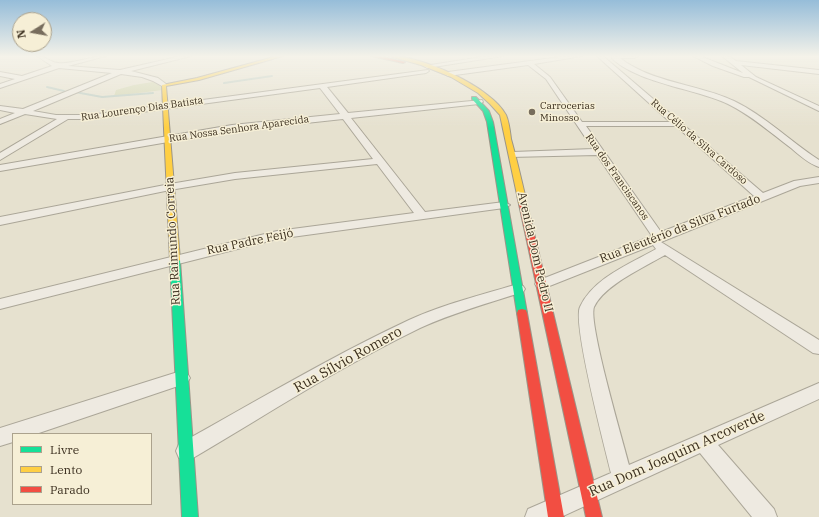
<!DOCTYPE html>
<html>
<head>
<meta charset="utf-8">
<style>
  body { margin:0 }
  #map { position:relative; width:819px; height:517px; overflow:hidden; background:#e6e1cf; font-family:"IBM Plex Serif",serif }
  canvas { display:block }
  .legend { position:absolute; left:12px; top:433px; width:140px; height:72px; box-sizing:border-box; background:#f6efd6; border:1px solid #aba28d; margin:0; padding:5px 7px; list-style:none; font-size:12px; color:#3b2f1f }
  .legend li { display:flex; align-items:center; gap:8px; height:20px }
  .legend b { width:20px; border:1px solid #aba28d }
  .north { position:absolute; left:12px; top:12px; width:40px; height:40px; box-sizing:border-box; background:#f6efd6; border:1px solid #aba28d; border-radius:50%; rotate:259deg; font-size:11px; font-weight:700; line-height:16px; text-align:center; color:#3b2f1f }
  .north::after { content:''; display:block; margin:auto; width:14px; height:18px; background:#776d5d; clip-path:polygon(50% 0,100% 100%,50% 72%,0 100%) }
</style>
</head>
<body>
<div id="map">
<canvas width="819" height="517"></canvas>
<ul class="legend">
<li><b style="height:5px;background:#16e098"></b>Livre</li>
<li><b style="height:5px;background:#ffcf43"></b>Lento</li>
<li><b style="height:5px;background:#f24e42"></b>Parado</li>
</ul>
<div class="north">N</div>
</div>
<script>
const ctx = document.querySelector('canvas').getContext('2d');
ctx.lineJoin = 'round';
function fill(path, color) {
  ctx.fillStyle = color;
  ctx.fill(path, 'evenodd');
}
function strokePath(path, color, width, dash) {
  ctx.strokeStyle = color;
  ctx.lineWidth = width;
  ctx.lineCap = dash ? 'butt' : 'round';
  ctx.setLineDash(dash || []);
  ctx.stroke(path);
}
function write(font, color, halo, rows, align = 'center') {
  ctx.font = font + ' "IBM Plex Serif",serif';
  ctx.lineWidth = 3;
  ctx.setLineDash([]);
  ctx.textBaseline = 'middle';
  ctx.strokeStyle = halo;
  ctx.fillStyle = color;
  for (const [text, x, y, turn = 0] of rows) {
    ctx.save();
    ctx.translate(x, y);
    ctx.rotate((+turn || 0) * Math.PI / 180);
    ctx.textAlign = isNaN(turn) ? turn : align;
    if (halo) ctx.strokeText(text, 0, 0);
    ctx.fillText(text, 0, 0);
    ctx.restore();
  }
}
const green = new Path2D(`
  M158,81L163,90L114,96L116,90L134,85Z`);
const stream = new Path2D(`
  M224,83L272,76
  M47,87L64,91
  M75,92L102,97L153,93`);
const street = new Path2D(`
  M37,56C46,56 49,62 58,63C69,65 91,56 106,56L68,66L120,70L181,56H191L131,71L158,78L166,84V86H162L153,81L142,77L121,74L33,111L56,115H90L428,70L429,71L426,73L327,87L348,113L482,100L483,102L479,104L351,118L425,212L504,202L510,205L504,208L277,239L0,309V299L277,231L414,213L377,164L235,179L170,190L0,225V217L170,184L235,173L373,159L343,119L232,131L0,171V165L232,125L340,114L320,88L90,119H68L0,160V153L57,119L25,114L0,124V119L15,113L0,110V106L23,109L112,73L59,68L0,88V84L15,79L0,76V72L22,76L52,66Z
  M488,56H503L427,68L424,66Z
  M567,56H582L534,64L550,77L582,122H670L597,56H603L763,193L794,181L819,177V183L800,186L661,242L819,340V354L813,353L665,255C645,267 604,285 594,307C588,323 623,441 629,465L819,383V399L718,445L774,509L777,517H752L700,453L561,517H525L528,509L611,473C605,448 572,323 580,307C593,278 630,264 656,249L653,245L547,287H537L535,284L537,281L652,236L597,155L510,157V153L513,152L593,149L546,79L528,65L448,76L445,74L448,72ZM586,126H676L754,196L661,232Z
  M610,56H638L635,58H620C652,83 698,84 734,101C765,116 790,141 819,160V167C809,164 799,155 791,148C771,133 751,115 728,104C697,89 632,82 610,56Z
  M693,56H700L743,73L722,56H729L736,61L819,70V74L741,65L756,77L819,106V111L749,77H744L713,66Z
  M518,284L523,286L525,289L523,292C488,303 453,313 420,328C341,366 268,414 193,458L186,461L179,458L176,451L179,444C255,402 330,357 409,320C444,304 481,295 518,284Z
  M181,371L187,373L190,378L187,383L36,434H13V442L0,446V428Z`);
const fast = new Path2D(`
  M472,97H476L489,111L493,122L527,313L526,316H518L517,313L487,122L483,111L472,99Z
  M175,257L180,260L198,517H182L170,260Z`);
const slow = new Path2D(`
  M277,56H283L199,80L166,86L180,260L178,262H172L170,260L162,85L197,78Z
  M389,56C418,54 492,87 506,115C509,122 510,131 511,139C517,160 522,182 527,204L526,206H520L519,204L500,115L490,104L478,93L451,77L421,65Z`);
const jam = new Path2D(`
  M371,56H378L405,62L403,63Z
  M520,202H526L527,204L602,517H586L519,204Z
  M522,309L526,310L527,313L564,517H548L517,313L518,310Z`);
const markers = [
  [532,112,4,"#776d5d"]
];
const farPoinames = [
  ["Carrocerias",540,106],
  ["Minosso",540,118]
];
const farStreetnames = [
  ["Rua Lourenço Dias Batista",142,109,-8],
  ["Rua Nossa Senhora Aparecida",239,129,-8],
  ["Rua Célio da Silva Cardoso",699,142,41],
  ["Rua dos Franciscanos",617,177,55]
];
const streetNames = [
  ["Rua Eleutério da Silva Furtado",680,229,-21],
  ["Rua Raimundo Correia",173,241,-93],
  ["Rua Padre Feijó",250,242,-12],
  ["Avenida Dom Pedro II",535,252,77]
];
const nearStreetnames = [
  ["Rua Sílvio Romero",348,360,-29],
  ["Rua Dom Joaquim Arcoverde",677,454,-24]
];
fill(green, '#d3d6b2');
strokePath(stream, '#bbcbc2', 2);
strokePath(street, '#aba698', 2);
strokePath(fast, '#9b9588', 2);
strokePath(slow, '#9b9588', 2);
strokePath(jam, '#9b9588', 2);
fill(street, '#eeeae1');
fill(fast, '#16e098');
fill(slow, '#ffcf43');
fill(jam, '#f24e42');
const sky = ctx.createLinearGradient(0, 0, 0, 128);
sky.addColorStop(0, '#96bdd9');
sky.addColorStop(0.44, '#f4f2e9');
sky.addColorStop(1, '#f4f2e900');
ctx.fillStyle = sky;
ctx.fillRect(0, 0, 819, 128);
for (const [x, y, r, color] of markers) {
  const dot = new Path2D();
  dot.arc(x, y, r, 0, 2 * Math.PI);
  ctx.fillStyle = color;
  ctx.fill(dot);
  strokePath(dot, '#f6efd6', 1.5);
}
write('10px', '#3b2f1f', '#f6efd6', farPoinames, 'left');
write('10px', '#3b2f1f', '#f6efd6', farStreetnames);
write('12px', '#3b2f1f', '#f6efd6', streetNames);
write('14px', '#3b2f1f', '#f6efd6', nearStreetnames);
</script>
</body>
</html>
